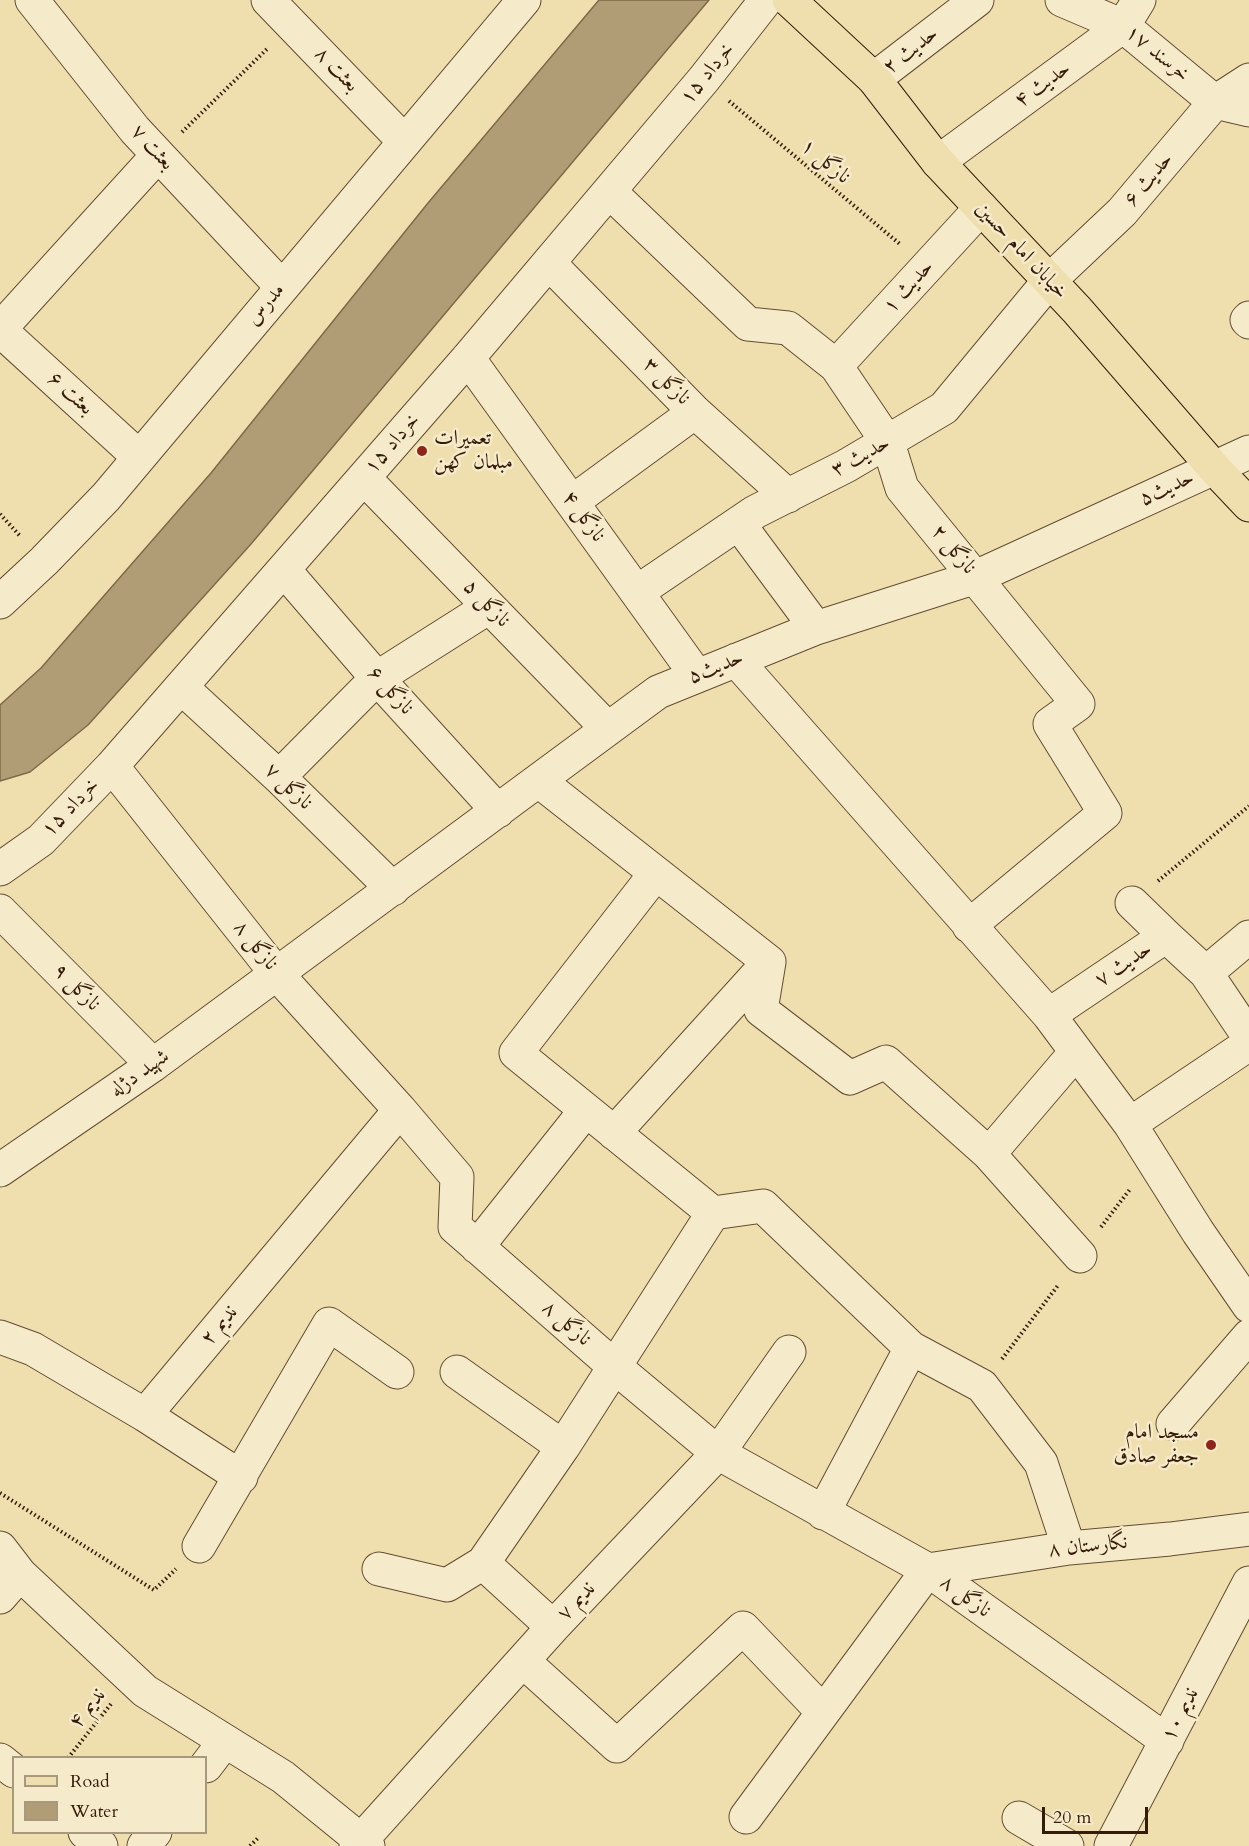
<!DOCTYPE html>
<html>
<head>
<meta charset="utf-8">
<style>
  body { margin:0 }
  #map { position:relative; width:1249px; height:1846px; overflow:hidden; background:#efdfae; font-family:Cardo,serif }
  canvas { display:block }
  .legend { position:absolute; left:12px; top:1756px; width:195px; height:78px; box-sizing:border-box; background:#f5eaca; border:2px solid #a8987d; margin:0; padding:8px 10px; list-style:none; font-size:18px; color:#351c09 }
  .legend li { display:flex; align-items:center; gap:12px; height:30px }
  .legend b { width:30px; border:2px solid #a8987d }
  .scale { position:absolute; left:1042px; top:1807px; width:106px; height:27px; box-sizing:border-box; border:3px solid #351c09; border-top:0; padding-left:8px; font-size:18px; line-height:21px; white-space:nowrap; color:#351c09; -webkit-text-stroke:4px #f5eaca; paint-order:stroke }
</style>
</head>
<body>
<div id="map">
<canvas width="1249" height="1846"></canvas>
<ul class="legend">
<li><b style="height:8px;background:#efdfae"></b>Road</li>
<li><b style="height:16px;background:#b09d76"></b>Water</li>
</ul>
<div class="scale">20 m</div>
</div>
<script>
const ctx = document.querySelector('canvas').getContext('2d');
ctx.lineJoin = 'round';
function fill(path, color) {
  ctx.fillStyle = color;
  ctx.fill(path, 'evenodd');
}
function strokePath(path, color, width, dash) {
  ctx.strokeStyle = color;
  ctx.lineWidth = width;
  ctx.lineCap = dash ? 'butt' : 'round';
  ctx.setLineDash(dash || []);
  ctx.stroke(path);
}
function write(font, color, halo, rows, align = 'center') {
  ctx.font = font + ' Cardo,Amiri,serif';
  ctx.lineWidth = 5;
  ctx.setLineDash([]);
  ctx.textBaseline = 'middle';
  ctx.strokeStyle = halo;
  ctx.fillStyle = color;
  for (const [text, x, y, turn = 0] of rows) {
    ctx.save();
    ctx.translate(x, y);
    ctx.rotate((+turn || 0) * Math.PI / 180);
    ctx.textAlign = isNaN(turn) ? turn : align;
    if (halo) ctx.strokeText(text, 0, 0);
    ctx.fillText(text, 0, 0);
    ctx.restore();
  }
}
const water = new Path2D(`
  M599,0H709L251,544L88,725L30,772L0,781V705L41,668L211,473L428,203Z`);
const path = new Path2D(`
  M729,101L901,245
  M182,132L267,49
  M0,514L21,537
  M1158,881L1249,806
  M1101,1227L1131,1188
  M1002,1359L1059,1284
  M0,1493L154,1590L176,1569
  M68,1758L111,1704
  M250,1846L259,1837`);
const minor = new Path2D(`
  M32,0L135,130L282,287
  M268,0L404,141
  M1062,0L1123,26L1215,102L1249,110
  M874,79L977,0
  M938,162L1123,26L1139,0
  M610,192L748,324L788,328L836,366L888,443L902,488L1078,704L1050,724L1105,813L969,926
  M549,263L695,412L788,496
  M1249,318L1247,320L1249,322
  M0,329L158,155
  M0,330L139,457
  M468,358L697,676
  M836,366L981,208
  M364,478L608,729
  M572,502L695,412
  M739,524L816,628
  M284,570L377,678L498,811
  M637,592L755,512L846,466L944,408L1049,281L1122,212L1215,102L1249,80
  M0,602L44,561L106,497L524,0
  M736,660L1049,1015L1130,1124L1198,1232L1249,1306
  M181,687L279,777L393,889
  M112,766L276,973L400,1110L457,1177L455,1227L615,1367L718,1453L928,1570L1167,1741
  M279,777L377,678L489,607
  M539,781L769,962L761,1010L850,1078L886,1062L989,1154L1080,1256
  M0,869L41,840L112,766L468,358L704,79L766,0
  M1132,903L1166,936
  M0,911L153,1065
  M1206,973L1249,1037
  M1049,1015L1166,936L1206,973L1249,937
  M1130,1124L1249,1044
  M614,1133L769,962
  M989,1154L1076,1052
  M0,1170L153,1065L658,692L816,628L976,577L1249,452
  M713,1213L763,1206L911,1348
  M477,1247L586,1110
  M0,1337L33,1349L145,1415L400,1110
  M457,1372L563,1447L483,1563L553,1627
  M145,1415L241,1477
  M1173,1424L1249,1336
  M563,1447L713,1213L516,1053L656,873
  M823,1513L911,1348L982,1386L1041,1463L1069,1548
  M199,1546L329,1324L397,1372
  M0,1548L20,1574L145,1691L283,1777L368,1846
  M379,1569L447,1585L483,1563
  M0,1597L20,1574
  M523,1661L617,1746L743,1628L823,1712
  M0,1760L14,1771
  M206,1766L225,1741
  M746,1817L928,1570L1069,1548L1170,1539L1249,1529
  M1019,1818L1067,1846
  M85,1832L101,1846
  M144,1846L155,1832
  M356,1846L553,1627L718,1453L789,1352
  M1111,1846L1249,1583`);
const major = new Path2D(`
  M789,0L874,79L938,162L1077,310L1214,468L1249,505`);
const markers = [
  [422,451,6,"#8f2418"],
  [1211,1445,6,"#8f2418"]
];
const streetNames = [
  ["حدیث ۲",911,51,-38],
  ["خرسند ۱۷",1157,54,39],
  ["بعثت ۸",336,70,46],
  ["۱۵ خرداد",708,74,-51],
  ["حدیث ۴",1043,85,-36],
  ["بعثت ۷",152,148,48],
  ["نازگل ۱",825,162,40],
  ["حدیث ۶",1149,180,-50],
  ["خیابان امام حسین",1021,251,47],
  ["حدیث ۱",909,287,-48],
  ["مدرس",266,305,-50],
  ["نازگل ۳",666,382,45],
  ["بعثت ۶",70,394,42],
  ["۱۵ خرداد",393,444,-49],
  ["حدیث ۳",861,457,-29],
  ["حدیث۵",1167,489,-25],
  ["نازگل ۴",583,517,54],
  ["نازگل ۲",953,550,50],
  ["نازگل ۵",486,604,46],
  ["حدیث۵",716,668,-22],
  ["نازگل ۶",390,691,48],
  ["نازگل ۷",288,787,44],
  ["۱۵ خرداد",71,808,-46],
  ["نازگل ۸",255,946,51],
  ["حدیث ۷",1124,965,-34],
  ["نازگل ۹",76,988,45],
  ["شهید دژله",140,1074,-35],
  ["نازگل ۸",566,1324,41],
  ["ندیم ۲",220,1326,-50],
  ["نگارستان ۸",1088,1547,-6],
  ["نازگل ۸",965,1597,36],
  ["ندیم ۷",577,1602,-46],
  ["ندیم ۴",88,1709,-51],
  ["ندیم ۱۰",1181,1715,-63]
];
const poiNames = [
  ["تعمیرات",434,439],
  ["مبلمان کهن",434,463],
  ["مسجد امام",1199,1433,"right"],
  ["جعفر صادق",1199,1457,"right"]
];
fill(water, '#b09d76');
strokePath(water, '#7f694a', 1.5);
strokePath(minor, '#644d32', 35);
strokePath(major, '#351c09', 35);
strokePath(path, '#351c09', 4, [1.5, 3]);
strokePath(minor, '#f5eaca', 33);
strokePath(major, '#efdfae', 33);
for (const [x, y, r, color] of markers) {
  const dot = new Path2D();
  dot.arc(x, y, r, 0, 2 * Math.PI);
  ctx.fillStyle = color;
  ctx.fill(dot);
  strokePath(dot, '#f5eaca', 2);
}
write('21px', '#351c09', '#f5eaca', streetNames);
write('21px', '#351c09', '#f5eaca', poiNames, 'left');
</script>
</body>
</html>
